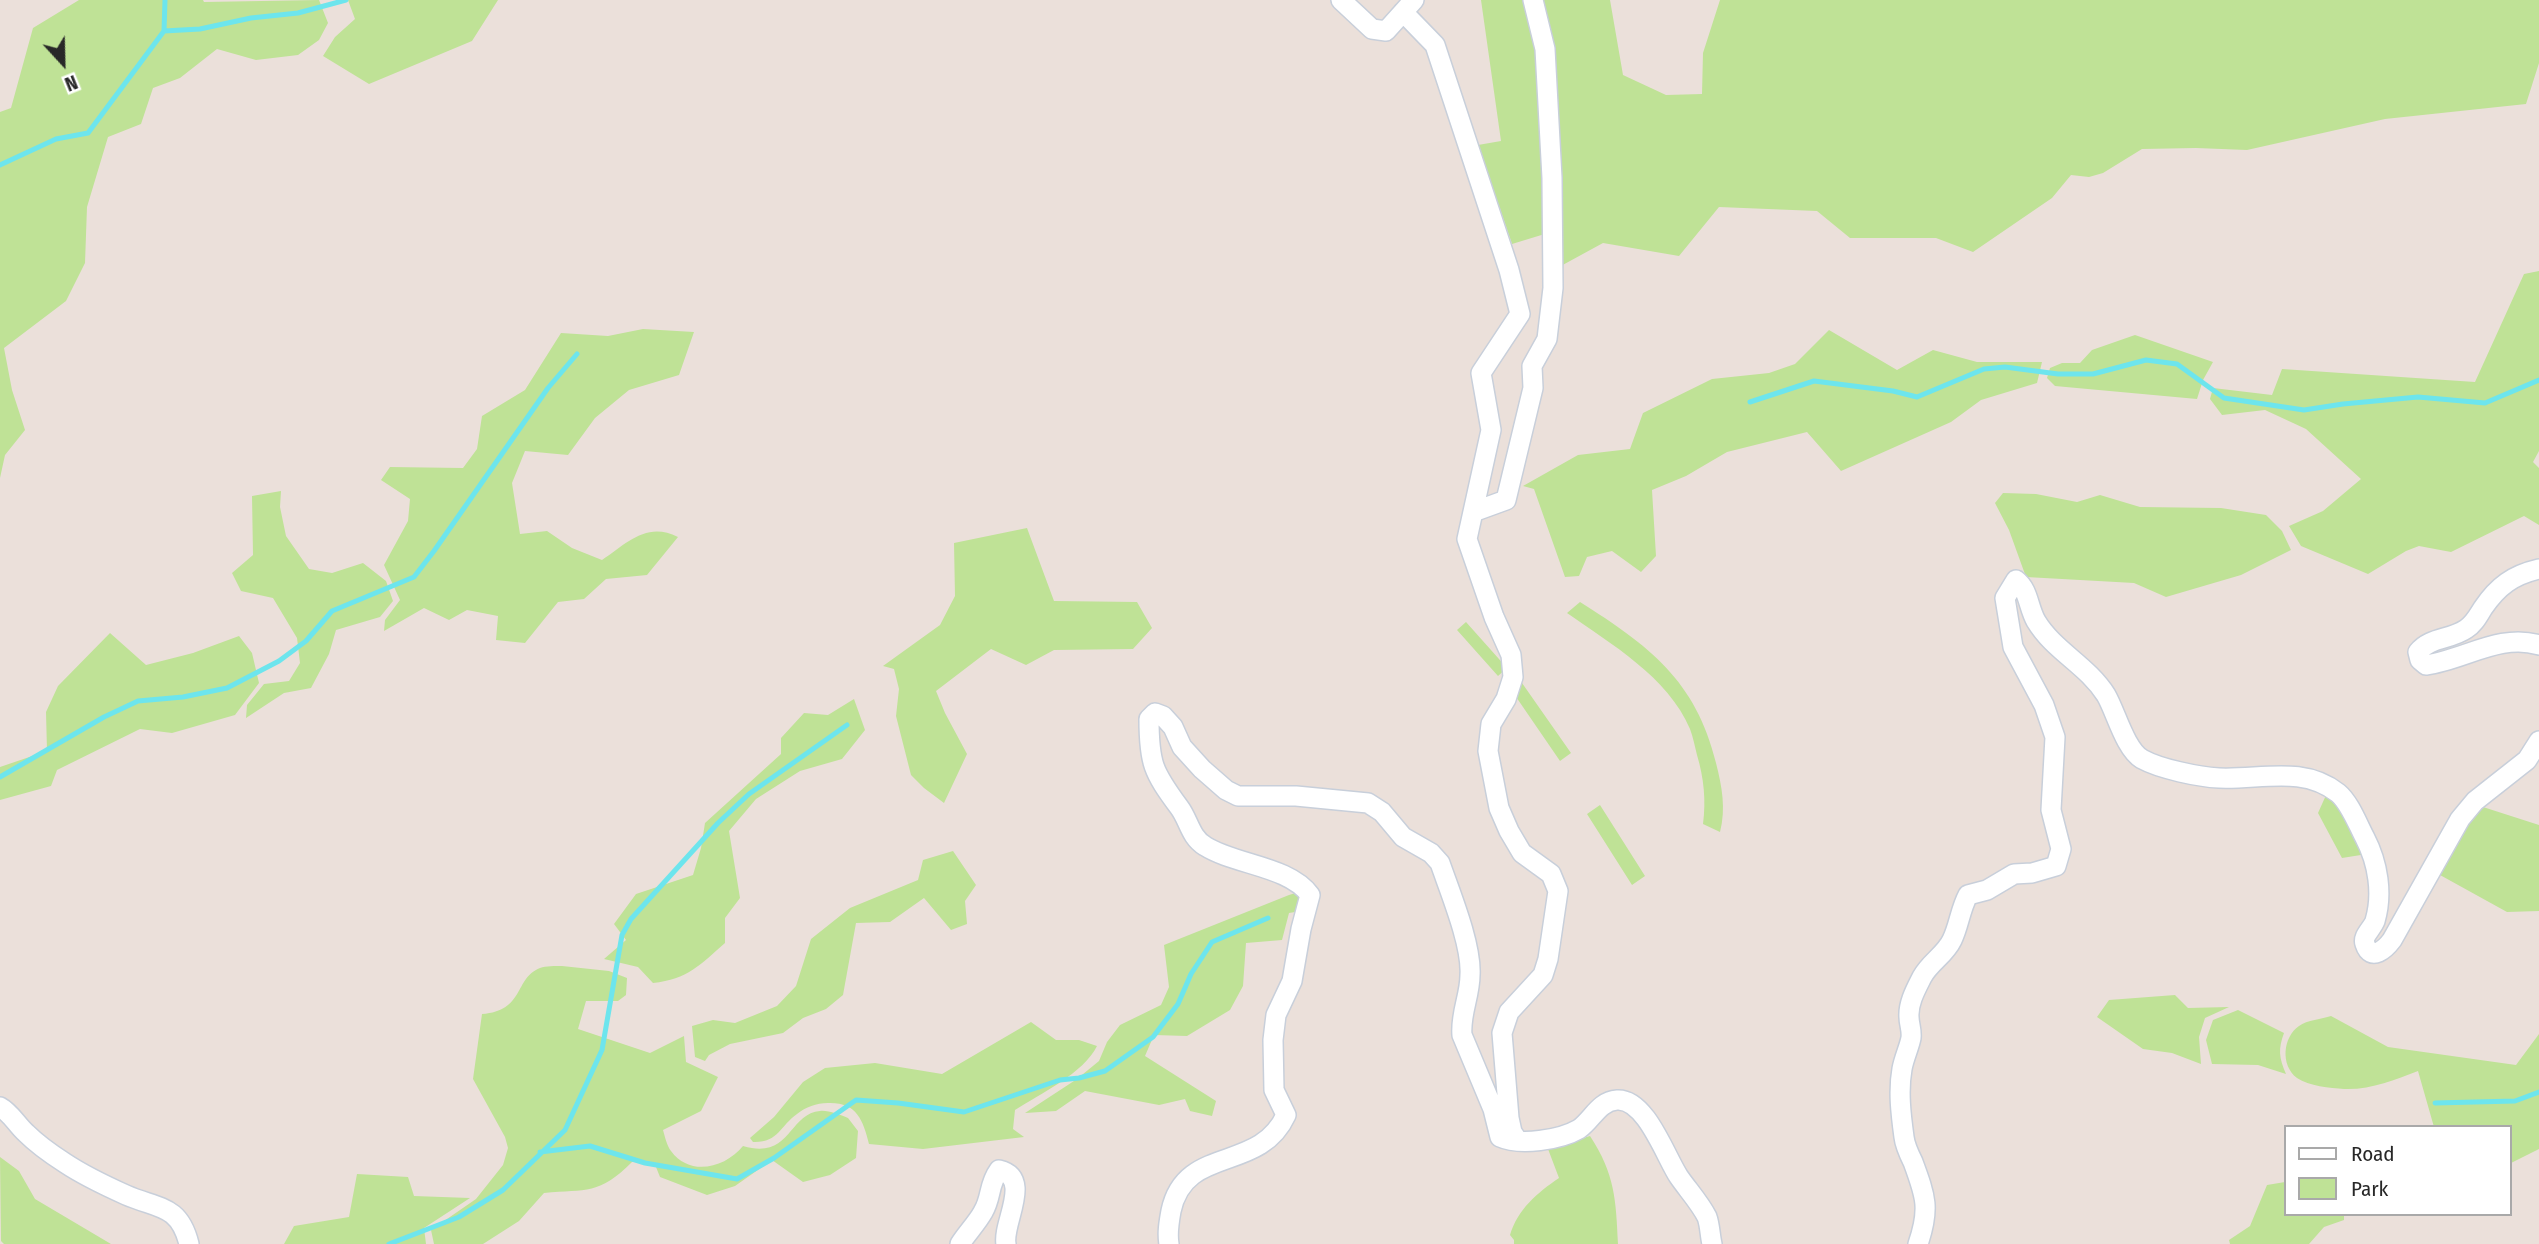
<!DOCTYPE html>
<html>
<head>
<meta charset="utf-8">
<style>
  body { margin:0 }
  #map { position:relative; width:2539px; height:1244px; overflow:hidden; background:#ebe0da; font-family:"Fira Sans Condensed",sans-serif }
  canvas { display:block }
  .legend { position:absolute; left:2284px; top:1125px; width:228px; height:91px; box-sizing:border-box; background:#fff; border:2px solid #a9a9a9; margin:0; padding:9px 12px; list-style:none; font-size:21px; color:#282828 }
  .legend li { display:flex; align-items:center; gap:14px; height:35px }
  .legend b { width:35px; border:2px solid #a9a9a9 }
  .north { position:absolute; left:28px; top:28px; width:70px; height:70px; -webkit-text-stroke:5px #fff; paint-order:stroke; rotate:158deg; font-size:19px; font-weight:700; line-height:28px; text-align:center; color:#282828 }
  .north::after { content:''; display:block; margin:auto; width:24px; height:32px; background:#282828; clip-path:polygon(50% 0,100% 100%,50% 72%,0 100%) }
</style>
</head>
<body>
<div id="map">
<canvas width="2539" height="1244"></canvas>
<ul class="legend">
<li><b style="height:9px;background:#fff"></b>Road</li>
<li><b style="height:19px;background:#bfe296"></b>Park</li>
</ul>
<div class="north">N</div>
</div>
<script>
const ctx = document.querySelector('canvas').getContext('2d');
ctx.lineJoin = 'round';
function fill(path, color) {
  ctx.fillStyle = color;
  ctx.fill(path, 'evenodd');
}
function strokePath(path, color, width, dash) {
  ctx.strokeStyle = color;
  ctx.lineWidth = width;
  ctx.lineCap = dash ? 'butt' : 'round';
  ctx.setLineDash(dash || []);
  ctx.stroke(path);
}
const green = new Path2D(`
  M79,0H203L204,2L319,0L328,23L319,40L298,55L256,60L217,49L180,78L153,88L141,124L108,137L87,207L85,263L66,301L4,348L12,390L25,430L5,455L0,478V112L11,108L33,28Z
  M348,0H498L472,41L369,84L323,56L335,37L355,19Z
  M1481,0H1527L1540,54L1548,233L1512,244L1478,145L1501,141Z
  M1539,0H1610L1623,75L1666,95L1702,94L1703,53L1720,0H2539V63L2526,104L2385,119L2247,150L2196,148L2142,149L2103,173L2089,177L2071,175L2052,198L1973,252L1936,238H1850L1817,211L1719,207L1679,256L1603,243L1559,267Z
  M2539,271V451L2533,462L2539,468V525L2524,516L2451,552L2419,546L2406,551L2368,574L2301,546L2289,526L2323,511L2361,479L2306,429L2265,410L2222,415L2210,399L2213,388L2272,395L2282,369L2475,382L2524,274Z
  M643,329L694,332L679,375L629,390L595,418L568,455L525,451L512,483L520,534L547,531L572,548L602,560C627,543 647,521 678,537L647,575L606,579L584,599L558,602L525,643L496,640L498,616L467,610L449,620L424,608L384,631L385,620L400,600L384,565L408,521L410,499L381,480L390,467L463,468L477,449L482,416L525,390L561,333L608,336Z
  M1829,330L1897,370L1933,350L1977,362H2042L2037,383L1981,400L1951,422L1841,471L1807,432L1727,452L1686,476L1652,490L1656,556L1641,572L1612,551L1587,557L1579,576L1565,577L1534,489L1523,486L1578,455L1630,449L1643,413L1712,379L1769,373L1795,364Z
  M2135,335L2213,362L2203,380L2197,399L2055,386L2047,378L2050,368L2062,363H2080L2092,350Z
  M281,491L280,507L286,536L309,569L332,573L363,563L386,581L393,601L380,617L336,630L329,654L311,688L284,693L246,718L247,705L264,684L289,681L300,663L297,638L273,598L241,591L232,573L253,555L252,496Z
  M2003,493L2036,494L2077,502L2100,495L2140,507L2221,508L2266,515L2282,531L2291,550L2241,575L2166,597L2134,583L2026,577L2009,530L1995,503Z
  M1027,528L1054,601L1137,602L1152,628L1133,649L1054,650L1026,665L991,649L936,691L945,713L967,754L944,803L924,788L911,775L896,716L899,689L894,669L883,666L940,625L955,596L954,543Z
  M1580,602C1648,645 1696,680 1716,763C1722,787 1726,808 1720,832L1703,824C1706,800 1704,779 1697,755C1695,747 1693,737 1690,729C1668,677 1611,644 1567,613Z
  M1466,622L1507,668L1498,676L1457,630Z
  M110,633L146,665L193,653L239,636L252,653L259,683L235,715L172,733L140,729L57,770L51,786L0,800V767L47,751L46,712L58,686Z
  M1522,683L1571,753L1560,761L1512,691Z
  M854,699L865,730L842,759L800,771L756,799L729,831L740,898L725,918V943C700,965 688,979 653,983L638,967L604,959L626,940L614,924L636,894L693,875L701,848L705,823L781,754V738L804,713L828,715Z
  M2327,793L2339,804L2367,854L2342,858L2318,813Z
  M1600,805L1645,876L1632,885L1587,814Z
  M2483,807L2539,825V911L2507,912L2440,875L2460,833Z
  M953,851L976,885L965,901L967,924L951,930L924,898L890,922L856,923L843,995L826,1009L803,1018L783,1033L730,1044L709,1055L705,1061L695,1057L692,1026L713,1020L735,1023L777,1006L796,986L811,939L850,908L918,880L923,860Z
  M1302,891L1301,911L1289,913L1282,940L1246,943L1243,986L1230,1010L1187,1036L1154,1035L1145,1056L1216,1101L1212,1116L1190,1111L1185,1099L1159,1105L1085,1091L1056,1111L1025,1113L1077,1079L1099,1061L1107,1042L1120,1025L1161,1005L1169,987L1164,945L1289,895Z
  M562,966L609,971L627,978L626,995L618,1001H586L578,1029L650,1053L684,1036L686,1062L718,1077L701,1111L663,1130C665,1137 667,1146 671,1151C690,1177 725,1168 743,1146C791,1160 788,1114 820,1111C828,1110 840,1115 848,1118L858,1131L856,1158L830,1175L803,1182L772,1160L735,1186L707,1195L660,1177L654,1162H632C599,1195 587,1189 544,1193L519,1221L483,1244H434L431,1230L476,1199L503,1165L508,1148L505,1137L473,1079L482,1014C525,1011 514,978 540,968C546,966 555,966 562,966Z
  M2175,995L2188,1008L2229,1007L2205,1018L2199,1037L2201,1064L2172,1053L2143,1049L2097,1017L2109,1000Z
  M2238,1010L2284,1033C2278,1049 2279,1058 2286,1074L2258,1065L2212,1064L2206,1040L2213,1020Z
  M2331,1016L2388,1047L2516,1065L2539,1034V1149L2509,1164V1127H2434L2418,1071C2394,1080 2371,1090 2344,1089C2330,1088 2309,1086 2297,1078C2280,1065 2283,1037 2299,1026C2307,1020 2322,1019 2331,1016Z
  M1031,1022L1056,1040H1079L1097,1046C1084,1073 1040,1094 1015,1110L1013,1129L1024,1137L923,1149L869,1144C863,1119 856,1102 828,1103C816,1103 806,1107 797,1114C780,1126 778,1143 753,1142L750,1138L774,1117L803,1082L825,1068L875,1063L942,1074Z
  M1590,1136C1615,1174 1616,1200 1618,1244H1514V1240L1510,1235C1518,1209 1537,1193 1559,1178L1548,1149Z
  M0,1157L19,1171L35,1199L111,1244H4L1,1241Z
  M357,1174L408,1177L414,1196L470,1198L424,1228L426,1244H284L294,1226L349,1217Z
  M2285,1182V1214H2344V1220L2324,1227L2309,1244H2230L2229,1240L2250,1226L2267,1185Z`);
const stream = new Path2D(`
  M164,31L200,29L251,18L298,13L346,0
  M0,165L56,139L88,133L164,31L165,0
  M1750,402L1814,381L1893,391L1917,397L1984,369L2005,367L2058,374H2093L2146,360L2177,364L2224,398L2304,410L2343,404L2418,397L2485,403L2539,380
  M0,777L104,717L138,701L183,697L227,688L279,661L306,641L332,611L414,577L434,551L548,388L577,354
  M2435,1103L2515,1101L2539,1092
  M540,1152L590,1146L645,1163L737,1179L774,1158L856,1100L898,1103L964,1112L1060,1080L1079,1078L1105,1071L1153,1037L1178,1004L1191,974L1212,942L1268,918
  M389,1244L459,1217L503,1190L565,1130L602,1050L622,935L631,919L718,823L749,794L847,725`);
const minor = new Path2D(`
  M1341,0L1372,29L1386,31L1414,0
  M1403,12L1435,45L1509,270L1520,314L1481,373L1491,430L1467,539L1494,617L1511,655L1513,677L1506,699L1491,724L1488,751L1499,808L1509,831L1522,853L1551,874L1558,891L1548,959L1543,975L1509,1012L1502,1033L1509,1118L1512,1132L1518,1141
  M1473,512L1506,500L1533,388L1532,366L1547,339L1553,288L1552,178L1545,49L1533,0
  M2539,569C2513,575 2498,586 2483,608C2478,616 2474,624 2466,629C2450,640 2430,637 2418,652L2420,660L2426,665C2464,660 2500,633 2539,645
  M0,1107C11,1113 17,1125 26,1133C37,1144 51,1154 65,1163C83,1175 106,1186 126,1195C158,1209 179,1204 189,1244
  M960,1244C967,1233 977,1223 983,1212C992,1197 988,1185 999,1170C1033,1178 1002,1223 1006,1244
  M1169,1244C1167,1233 1169,1222 1171,1211C1185,1144 1259,1174 1286,1115L1274,1090L1273,1040L1276,1015L1292,981L1301,929L1310,895C1289,866 1235,865 1205,846C1190,837 1189,820 1179,807C1153,772 1149,763 1149,719L1155,713L1163,716L1173,727L1182,747L1202,769L1226,790L1238,796H1296L1368,803L1382,812L1403,837L1431,853L1440,863C1450,892 1472,945 1470,975C1470,996 1460,1014 1462,1035L1493,1109L1500,1137C1520,1146 1560,1140 1579,1129C1592,1120 1599,1101 1617,1100C1646,1098 1666,1158 1679,1177C1688,1190 1700,1203 1707,1217C1710,1225 1710,1236 1712,1244
  M1918,1244C1930,1209 1926,1197 1913,1162C1909,1154 1905,1146 1904,1137C1901,1115 1898,1091 1902,1069C1904,1058 1909,1048 1911,1038C1912,1030 1909,1024 1909,1017C1908,1003 1916,989 1922,977C1930,962 1945,955 1952,940C1959,926 1960,910 1968,895L1987,890L2014,874L2032,873L2056,866L2061,849L2051,810L2055,737L2044,705L2013,647L2005,598L2016,580C2029,590 2028,607 2036,621C2054,651 2087,665 2106,695C2116,712 2125,749 2142,759C2160,769 2199,777 2219,778C2260,780 2303,765 2338,793C2350,803 2358,825 2365,838C2378,863 2383,894 2375,921C2372,929 2362,936 2365,944C2371,963 2386,948 2392,940L2460,819L2475,801L2527,760L2539,741`);
fill(green, '#bfe296');
strokePath(stream, '#6de5ed', 5);
strokePath(minor, '#c8cfda', 22);
strokePath(minor, '#fff', 19);
</script>
</body>
</html>
